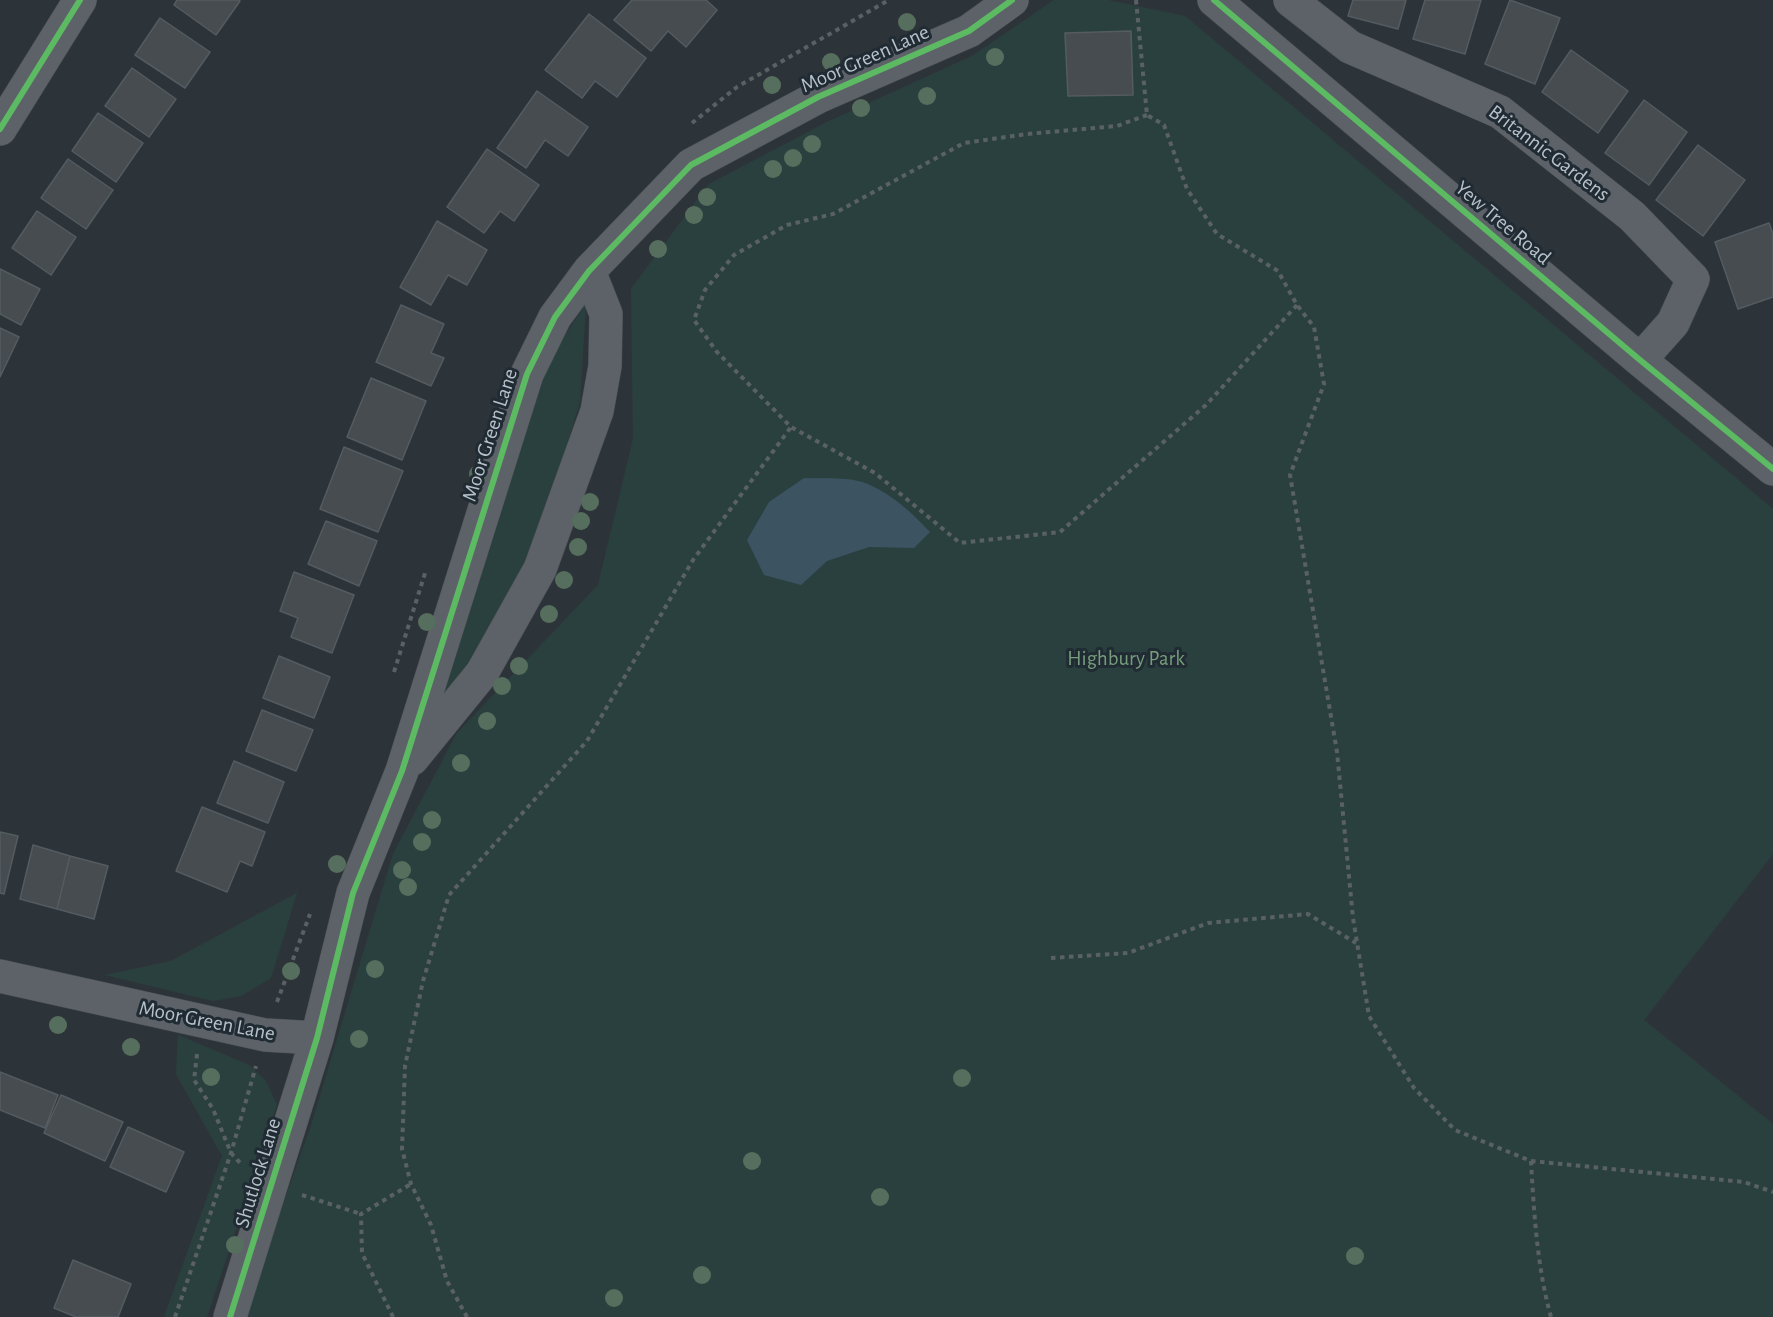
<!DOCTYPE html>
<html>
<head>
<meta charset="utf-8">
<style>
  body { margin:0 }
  canvas { display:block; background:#2d3439 }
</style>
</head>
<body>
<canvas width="1773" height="1317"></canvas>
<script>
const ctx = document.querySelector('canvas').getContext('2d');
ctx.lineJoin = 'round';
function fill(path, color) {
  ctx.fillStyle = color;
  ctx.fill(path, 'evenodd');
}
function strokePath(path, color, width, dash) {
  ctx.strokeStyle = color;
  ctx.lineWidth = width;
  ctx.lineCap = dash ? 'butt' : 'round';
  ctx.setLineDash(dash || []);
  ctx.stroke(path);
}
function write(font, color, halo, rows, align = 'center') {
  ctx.font = font + ' "Alegreya Sans",sans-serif';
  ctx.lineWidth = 6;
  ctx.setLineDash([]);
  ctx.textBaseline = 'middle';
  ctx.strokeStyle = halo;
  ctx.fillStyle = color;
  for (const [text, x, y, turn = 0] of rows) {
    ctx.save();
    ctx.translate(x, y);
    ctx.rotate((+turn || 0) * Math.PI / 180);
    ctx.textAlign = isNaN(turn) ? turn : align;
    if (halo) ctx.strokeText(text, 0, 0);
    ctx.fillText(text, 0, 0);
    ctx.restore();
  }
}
const green = new Path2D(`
  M1054,0H1108L1185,16L1773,509V854L1644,1020L1773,1124V1317H242L310,1129L393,854L457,733L598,585L633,439L631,289L709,184L827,122L972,56Z
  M586,304L580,401L532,564L473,670L417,742L534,381Z
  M297,893L271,978L241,996L213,1001L105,975L171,961Z
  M178,1035L249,1065L266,1081L277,1105L207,1317H164L222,1156L176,1074Z`);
const water = new Path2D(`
  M804,478C824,479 849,476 868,484C893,495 912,513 930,532L914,548L869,547L827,561L801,585L764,575L747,540L769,502Z`);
const building = new Path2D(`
  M177,0H239L240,1L216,35L174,5Z
  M632,0H706L717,10L686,47L668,31L651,51L614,20Z
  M1353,0H1406L1398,29L1348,16Z
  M1425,0H1481L1465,54L1413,39Z
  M1510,0L1560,18L1535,84L1485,64Z
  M589,14L646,58L617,97L595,81L582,98L545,70Z
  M160,18L210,52L185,88L135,55Z
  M1131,31L1133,95L1068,96L1065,33Z
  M1571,50L1628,91L1598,133L1542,92Z
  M132,68L176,99L149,137L105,106Z
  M537,91L588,127L568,156L545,140L526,168L497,148Z
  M1644,100L1687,132L1649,185L1605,153Z
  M98,113L143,143L116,182L72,151Z
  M1698,145L1745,180L1703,236L1656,200Z
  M487,149L539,185L514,221L500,211L484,233L447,207Z
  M68,159L113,190L86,229L41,198Z
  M37,211L76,237L51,275L12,248Z
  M437,221L487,250L467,285L448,275L431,305L400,287Z
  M1769,223L1773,234V297L1738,309L1715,242Z
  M0,269L40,289L21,325L0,314Z
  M401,305L444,324L431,353L444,358L431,386L376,362Z
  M0,328L19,337L0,377Z
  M371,378L426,401L402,460L347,437Z
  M344,447L403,471L378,532L320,509Z
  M326,521L377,541L359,586L308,564Z
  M294,572L354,595L332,653L291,637L298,618L280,611Z
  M279,656L330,677L314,718L263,698Z
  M262,710L313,730L296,771L246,751Z
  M234,761L284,782L268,823L217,803Z
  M202,807L265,832L252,866L240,861L227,892L176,871Z
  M0,832L18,836L4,894L0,893Z
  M33,845L70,856L57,909L20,899Z
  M70,856L108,866L94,919L57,909Z
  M0,1072L58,1095L45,1128L0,1110Z
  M61,1095L123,1122L105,1161L44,1133Z
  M128,1127L184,1152L166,1192L110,1167Z
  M73,1260L131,1284L118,1317H76L54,1308Z`);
const path = new Path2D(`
  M1136,0L1147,115L1164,125L1187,189L1217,234L1278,271L1297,305L1314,327L1324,384L1290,475L1337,752L1353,918L1369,1016L1414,1088L1455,1130L1531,1161C1534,1213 1537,1267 1551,1317
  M1147,115L1117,126L1027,134L964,143L833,214L787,225L734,255L705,290L694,320L717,352L791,427L875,473L960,543L1060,532L1206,405L1297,305
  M692,123L737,87L889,0
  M394,672L426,570
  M1051,958L1128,953L1208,923L1308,914L1356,943
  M277,1002L310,914
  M197,1054L194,1080L213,1109L231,1153L242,1165
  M1531,1161L1744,1182L1773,1192
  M302,1195L361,1214
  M175,1317L231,1153L256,1066
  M393,1317L362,1253L361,1214L411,1184
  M467,1317L447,1281L431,1225L411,1184L402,1149L405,1066L423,981L449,895L587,741L693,560L791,427`);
const street = new Path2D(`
  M1214,0L1640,360L1773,469
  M1290,0L1350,47L1500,112L1632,216L1693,279L1673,323L1640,360
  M0,129L80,0
  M412,759L482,673L540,569L597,411L605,366L606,314L589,271
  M0,976L265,1035L317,1038
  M230,1317L317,1038L353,893L402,771L527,374L555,317L589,271L691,165L818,97L969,31L1012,0`);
const cycleway = new Path2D(`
  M1214,0L1640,360L1773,469
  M0,129L80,0
  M230,1317L317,1038L353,893L402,771L527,374L555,317L589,271L691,165L818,97L969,31L1012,0`);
const trees = [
  [907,22],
  [995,57],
  [831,62],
  [772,85],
  [927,96],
  [861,108],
  [812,144],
  [793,158],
  [773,169],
  [707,197],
  [694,215],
  [658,249],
  [478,474],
  [590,502],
  [581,521],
  [578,547],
  [564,580],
  [549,614],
  [427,622],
  [519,666],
  [502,686],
  [487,721],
  [461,763],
  [432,820],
  [422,842],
  [337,864],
  [402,870],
  [408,887],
  [375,969],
  [291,971],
  [58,1025],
  [359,1039],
  [131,1047],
  [211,1077],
  [962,1078],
  [752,1161],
  [880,1197],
  [235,1245],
  [1355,1256],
  [702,1275],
  [614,1298]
];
const streetNames = [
  ["Moor Green Lane",865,59,-24],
  ["Britannic Gardens",1549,153,37],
  ["Yew Tree Road",1503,223,40],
  ["Moor Green Lane",490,435,-72],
  ["Moor Green Lane",207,1021,11],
  ["Shutlock Lane",258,1173,-73]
];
const parkNames = [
  ["Highbury Park",1126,659]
];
fill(green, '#2a403f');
fill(water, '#3c5362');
fill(building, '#464c50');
strokePath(building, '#545c61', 1.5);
strokePath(street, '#4a5054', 34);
strokePath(path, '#5a6164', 4, [4.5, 4.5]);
strokePath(street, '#5d6268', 33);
strokePath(cycleway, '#5cba63', 6);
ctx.fillStyle = '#566e5d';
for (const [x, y] of trees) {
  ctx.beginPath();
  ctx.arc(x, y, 9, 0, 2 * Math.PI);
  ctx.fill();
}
write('21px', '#b7c1c9', '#202b34', streetNames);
write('21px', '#779d7a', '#202b34', parkNames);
</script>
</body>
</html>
